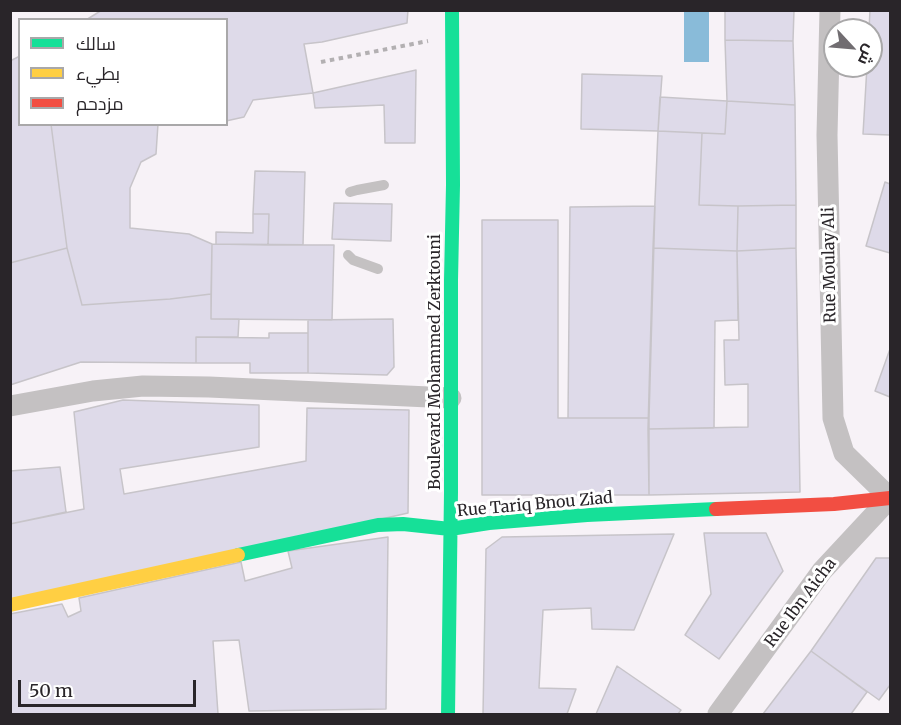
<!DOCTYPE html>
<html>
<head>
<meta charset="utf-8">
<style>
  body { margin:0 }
  #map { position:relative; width:901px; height:725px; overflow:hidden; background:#f7f2f7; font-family:Merriweather,Cairo,serif }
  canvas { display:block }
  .frame { position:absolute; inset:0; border:12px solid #292529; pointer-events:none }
  .legend { position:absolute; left:18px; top:18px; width:210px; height:108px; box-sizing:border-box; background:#fff; border:2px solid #a9a8a9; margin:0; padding:8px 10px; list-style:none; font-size:18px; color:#292529 }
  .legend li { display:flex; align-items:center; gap:12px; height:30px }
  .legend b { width:30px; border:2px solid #a9a8a9 }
  .north { position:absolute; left:823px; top:18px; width:60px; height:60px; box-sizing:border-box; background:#fff; border:2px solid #a9a8a9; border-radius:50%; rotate:116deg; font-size:16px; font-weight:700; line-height:24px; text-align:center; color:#292529 }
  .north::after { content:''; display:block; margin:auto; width:21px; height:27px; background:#716d71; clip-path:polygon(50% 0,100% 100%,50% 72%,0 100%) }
  .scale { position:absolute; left:18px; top:680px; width:178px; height:27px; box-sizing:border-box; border:3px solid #292529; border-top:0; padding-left:8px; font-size:18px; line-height:21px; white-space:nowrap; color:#292529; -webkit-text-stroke:4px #fff; paint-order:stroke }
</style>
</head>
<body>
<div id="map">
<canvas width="901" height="725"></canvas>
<div class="frame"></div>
<ul class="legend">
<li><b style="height:8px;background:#16e098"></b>سالك</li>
<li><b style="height:8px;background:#ffcf43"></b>بطيء</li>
<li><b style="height:8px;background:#f24e42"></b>مزدحم</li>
</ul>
<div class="north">ش</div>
<div class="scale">50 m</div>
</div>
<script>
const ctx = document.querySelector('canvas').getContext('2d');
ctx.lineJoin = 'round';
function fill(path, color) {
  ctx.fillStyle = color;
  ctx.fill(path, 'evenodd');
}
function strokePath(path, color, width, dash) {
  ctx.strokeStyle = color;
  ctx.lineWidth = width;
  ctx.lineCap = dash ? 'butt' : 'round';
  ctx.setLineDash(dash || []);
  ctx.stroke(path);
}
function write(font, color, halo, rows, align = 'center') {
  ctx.font = font + ' Merriweather,serif';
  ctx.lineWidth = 6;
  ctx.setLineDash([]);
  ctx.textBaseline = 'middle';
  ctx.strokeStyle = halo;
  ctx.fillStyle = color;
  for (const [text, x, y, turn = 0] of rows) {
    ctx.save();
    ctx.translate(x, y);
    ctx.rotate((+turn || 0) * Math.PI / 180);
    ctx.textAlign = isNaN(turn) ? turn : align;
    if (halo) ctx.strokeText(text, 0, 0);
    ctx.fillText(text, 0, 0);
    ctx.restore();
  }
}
const water = new Path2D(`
  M686,10L709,11V62H684V12Z`);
const building = new Path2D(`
  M102,10H408L407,23L322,42L304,44L313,93L253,100L244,117L226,121V20H86Z
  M725,10H794L793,41L725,40Z
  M870,10L890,11V135L863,134L867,66H871V30H869Z
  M725,40L793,41L795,105L727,101Z
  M20,56V124H51L67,248L10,263V61Z
  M416,70L415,143H385L384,105L315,108L313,93Z
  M582,74L662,76L658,131L581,129Z
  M660,97L727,101L725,134L658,131Z
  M727,101L795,105L796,205L738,206L699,205L702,133L725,134Z
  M51,124H158L156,154L141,162L130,188V228L189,234L212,244L211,294L170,299L82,305L67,248Z
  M658,131L702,133L699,205L738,206L737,251L653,248Z
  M255,171L305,172L303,245H268L269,214H253Z
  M885,182L890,184V253L866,246Z
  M334,203L392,204L391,241L332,239Z
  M796,205V248L737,251L738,206Z
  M655,206L649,418H568L570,207Z
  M253,214H269L268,245L216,244V232L253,233Z
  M482,220H558V418H649V495H482Z
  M212,244L334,245L332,320L211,319Z
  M67,248L82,305L170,299L211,294V319H239L238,337H196V363L81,362L10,385V263Z
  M653,248L737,251L738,320L715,321L714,428L648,429Z
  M796,248L800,492L649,495L648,429L748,427V384L725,385L724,340H739L737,251Z
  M393,319L394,367L387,375L308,373V320Z
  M269,333H308V373H250V363H196V337L269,338Z
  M890,349V397L875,391Z
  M123,400L259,405V447L120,469L124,494L306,461L307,408L409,410L408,513L10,603V524L84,509L74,412Z
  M60,467L66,512L10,524V471Z
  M704,533H766L783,571L719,659L685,635L711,594Z
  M674,534L634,630L592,629L591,608L543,610L539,688L576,689L567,714H483L486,549L502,537Z
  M388,537L386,709L249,711L239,640L213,641L218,714H10V614L62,604L68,617L81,611L79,598L241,562L245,581L292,568L288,551Z
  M876,558H890V685L879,700L811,651Z
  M811,651L867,692L851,714H763Z
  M617,666L681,710L678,714H596Z`);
const path = new Path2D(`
  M321,62L428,41`);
const lane = new Path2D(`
  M350,192L357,190L384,185
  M348,255L353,260L378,269`);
const street = new Path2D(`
  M830,10L827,135L833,418L844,453L890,498
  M10,406L93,391L143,386L209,387L451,398
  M718,714L822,571L890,498`);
const fast = new Path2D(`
  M238,555L378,525L403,524L450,529L489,523L587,515L716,509
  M448,714L451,492V280L453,185L452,10`);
const slow = new Path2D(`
  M10,605L238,555`);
const jam = new Path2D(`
  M716,509L834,504L890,498`);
const streetNames = [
  ["Rue Moulay Ali",830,265,-91],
  ["Boulevard Mohammed Zerktouni",435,362,-90],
  ["Rue Tariq Bnou Ziad",535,505,-5],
  ["Rue Ibn Aicha",801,603,-53]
];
fill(water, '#89bbd9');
fill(building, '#dedae9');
strokePath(building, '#c7c4c9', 1.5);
strokePath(path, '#b3b0b2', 4, [4.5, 4.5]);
strokePath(lane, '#c4c1c2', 10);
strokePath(street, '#c4c1c2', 21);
strokePath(fast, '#16e098', 14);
strokePath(slow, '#ffcf43', 14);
strokePath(jam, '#f24e42', 14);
write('16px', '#292529', '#fff', streetNames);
</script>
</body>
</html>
